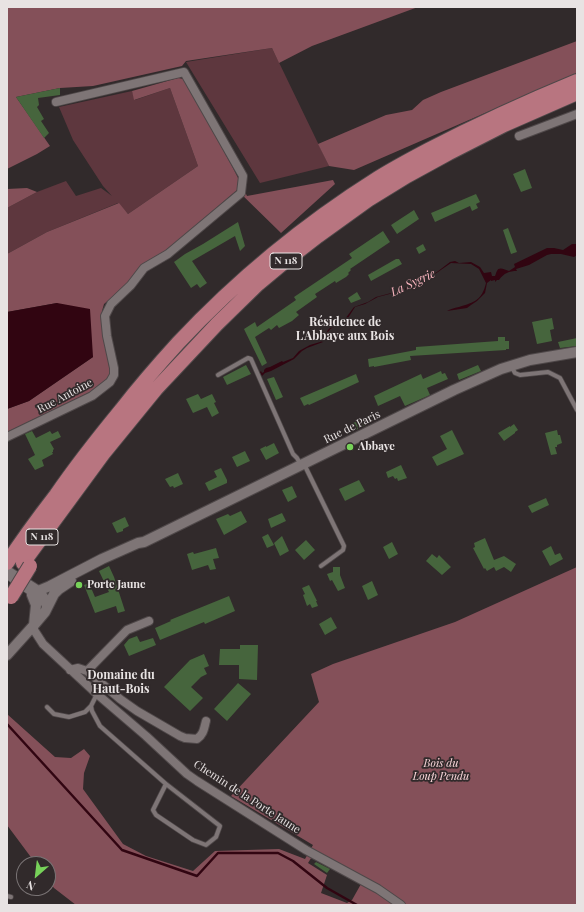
<!DOCTYPE html>
<html>
<head>
<meta charset="utf-8">
<style>
  body { margin:0 }
  #map { position:relative; width:584px; height:912px; overflow:hidden; background:#312a2b; font-family:"Playfair Display",serif }
  canvas { display:block }
  .frame { position:absolute; inset:0; border:8px solid #e8e3e3; pointer-events:none }
  .north { position:absolute; left:16px; top:856px; width:40px; height:40px; box-sizing:border-box; background:#312a2b; border:1px solid #7a7475; border-radius:50%; rotate:208deg; font-size:11px; font-weight:700; line-height:16px; text-align:center; color:#e8e3e3 }
  .north::after { content:''; display:block; margin:auto; width:14px; height:18px; background:#77d259; clip-path:polygon(50% 0,100% 100%,50% 72%,0 100%) }
</style>
</head>
<body>
<div id="map">
<canvas width="584" height="912"></canvas>
<div class="frame"></div>
<div class="north">N</div>
</div>
<script>
const ctx = document.querySelector('canvas').getContext('2d');
ctx.lineJoin = 'round';
function fill(path, color) {
  ctx.fillStyle = color;
  ctx.fill(path, 'evenodd');
}
function strokePath(path, color, width, dash) {
  ctx.strokeStyle = color;
  ctx.lineWidth = width;
  ctx.lineCap = dash ? 'butt' : 'round';
  ctx.setLineDash(dash || []);
  ctx.stroke(path);
}
function write(font, color, halo, rows, align = 'center') {
  ctx.font = font + ' "Playfair Display",serif';
  ctx.lineWidth = 3.5;
  ctx.setLineDash([]);
  ctx.textBaseline = 'middle';
  ctx.strokeStyle = halo;
  ctx.fillStyle = color;
  for (const [text, x, y, turn = 0] of rows) {
    ctx.save();
    ctx.translate(x, y);
    ctx.rotate((+turn || 0) * Math.PI / 180);
    ctx.textAlign = isNaN(turn) ? turn : align;
    if (halo) ctx.strokeText(text, 0, 0);
    ctx.fillText(text, 0, 0);
    ctx.restore();
  }
}
const green = new Path2D(`
  M272,48L329,166L260,183L186,62Z
  M170,88L198,166L128,214L118,203L47,232L7,254V208L37,192L66,181L76,196L101,188L112,196L103,186L73,140L59,107L132,91L135,100Z`);
const forest = new Path2D(`
  M7,7H418L312,46L279,63L272,48L186,61L182,66L93,86L60,88L16,97L50,146L37,154L7,169Z
  M577,41V73L354,170L329,166L318,144L386,115L412,110L423,100L441,92Z
  M178,78L184,79L233,168L247,196L333,180L335,184L281,233L237,190L104,304L102,311L110,374L105,385L7,432V409L29,401L93,357L57,303L7,312V254L47,232L119,203L128,214L198,166L170,88L134,100L132,91Z
  M27,188L37,192L7,208V189Z
  M577,567V905H76L54,888L48,880V864H36L7,825V714L55,757L71,758L84,749L90,756L84,773L83,789L123,844L146,856L193,871L215,851L279,849L305,859L313,845L231,796L319,702L311,674L333,664L455,622ZM313,855L361,884L352,900L347,903L321,893L327,875L308,863Z`);
const water = new Path2D(`
  M572,244H577V255L574,257L561,254H551L547,255L529,265L516,269L517,271C509,271 504,273 499,280H497L495,282V280L491,281V280L487,283L485,293L477,301L471,305L467,308L447,311C450,309 454,308 459,307C475,302 482,300 486,283L479,269L471,264L451,263L435,274L422,279L405,290L378,297L365,304L355,307L348,318L341,323L330,329L323,342L307,348L302,351L294,359L271,371L265,373L262,376L260,372L261,371L262,373L264,372V370L266,368L270,367L282,361L283,362L293,358L299,351L310,345L320,342L328,330L330,328L340,323L345,319L354,307L368,302L376,297L395,292L407,287L413,283L437,272L450,262L455,261L459,263L471,262L480,267L484,273L491,272L492,276H495C496,274 496,272 497,271C499,266 505,270 509,271L515,267L514,264L547,248H554L563,250Z
  M57,303L90,309L93,357L29,401L7,409V312Z`);
const stream = new Path2D(`
  M7,724L122,850L197,876L218,853H278L293,861L327,888L357,905`);
const building = new Path2D(`
  M60,88V95L38,98L39,105L37,107L44,119L41,121L49,133L44,138L16,97Z
  M525,169L532,188L521,192L513,174Z
  M476,194L480,202L476,204L478,208L472,211L470,206L435,222L431,213Z
  M414,210L419,219L397,234L391,225Z
  M238,222L245,246L240,251L235,236L192,261L207,283L200,288L197,284L191,288L174,262L185,254L203,244Z
  M508,228L517,252L511,254L503,230Z
  M383,231L390,242L350,269L351,270L348,273L349,274L346,277L336,283L335,281L315,294L317,297L296,312L299,315L292,321L279,328L277,325L271,330L269,328L255,337L267,363L262,366L244,329L255,322L257,327L296,300L294,297L352,258L349,254Z
  M423,244L426,250L419,254L416,248Z
  M396,259H399L402,264L371,281L368,275Z
  M357,292L361,299L351,303L348,298Z
  M552,318L554,329L550,330L552,341L537,344L532,322Z
  M498,337H505V341H509V349H506V350L410,356L411,360L374,367V366L369,367L368,359L416,350V347L498,341Z
  M577,338V346L560,348L558,342Z
  M246,365L251,374L227,385L223,377Z
  M478,365L481,371L459,380L457,374Z
  M441,371L442,374L445,373L448,379L427,388L430,395L405,406L400,396L378,406L374,396L421,374L423,379Z
  M356,374L359,382L309,405L308,404L304,406L300,398Z
  M274,377L283,397L276,400L267,379Z
  M198,394L201,399L212,394L216,402L214,403L219,413L212,417L207,407L193,413L186,399Z
  M370,415L372,422L348,434L345,427Z
  M514,424L518,430L515,432V433L504,441L498,433L510,426V427Z
  M452,430L464,454L437,466L432,457L447,449L440,436Z
  M557,430L558,435H560L562,443L557,445V447H555L557,454L551,455L545,433Z
  M32,431L36,438L50,431L52,434L58,431L61,437L50,442L54,449L53,450V452H52L53,454L42,460L44,466L35,470L28,459L35,455L25,434Z
  M274,443L279,453L266,460L260,449L266,446V447Z
  M245,451L250,461L237,467L232,457Z
  M401,465L407,478L398,481L397,478L395,479L393,476L388,478L386,472Z
  M221,468L227,480V483L209,491L205,483L217,477L214,471Z
  M178,473L183,484L174,488L173,486L170,487L165,479Z
  M359,480L365,491L345,501L339,489Z
  M292,486L297,497L288,502L282,490Z
  M546,498L549,505L532,513L528,506Z
  M241,511L247,522L224,535L216,519L228,514L230,516Z
  M282,513L286,521L271,528L268,519Z
  M125,517L129,526L123,529V531L117,533L112,523Z
  M268,534L274,545L267,548L262,537Z
  M282,536L289,551L280,556L274,543Z
  M485,538L494,560L504,556L516,564L511,572L504,567L496,571L494,567L487,571L485,568L484,569L473,548L475,547L474,543Z
  M306,540L315,550L304,560L295,550Z
  M392,542L398,554L389,559L383,547Z
  M551,546L555,555L560,553L563,559L550,566L542,551Z
  M216,548L219,558L213,559L216,569L210,570L208,565L192,570L187,554L193,552L194,554Z
  M432,554L437,558L439,555L451,567L442,575L426,561Z
  M109,566L114,577L125,611L118,613L116,606L95,613L84,585L89,583L95,597L109,592L99,571Z
  M333,567H340V575L345,588L338,591L332,580L330,581L327,574L333,572Z
  M372,581L378,595L368,600L362,586Z
  M309,585L317,601H316L318,606L312,608L310,604L307,606L303,595L305,594L302,588Z
  M229,596L235,611L205,624L204,622L160,640L155,628L171,621L170,620Z
  M331,617L337,628L325,635L319,624Z
  M137,636L140,642L153,638L156,645L129,656L124,645L129,639Z
  M240,645H258L257,680L239,679V665H219L220,649H240Z
  M204,654L209,666L204,668L207,674L201,677L191,687L203,698L190,711L164,687L190,660Z
  M238,683L251,694L227,721L214,709Z
  M316,862L330,869L327,873L314,864Z`);
const service = new Path2D(`
  M511,366L515,373L520,375L548,372L560,378L577,410
  M218,375L248,358L251,359L293,454L297,458L301,465
  M304,464L344,546L343,550L321,566
  M7,577L31,594
  M97,694L91,706L92,711L100,726L166,784L220,826L216,837L206,845L193,840L156,815L153,810L166,784
  M47,707L54,714L69,717L85,712L91,706
  M7,896L11,897`);
const minor = new Path2D(`
  M519,136L577,114
  M7,437L92,396L110,382L114,375V368L107,336L105,316L111,304L131,285L144,268L168,254L241,193L243,176L184,72L56,102
  M34,625V630L43,644L97,694L146,736L187,774L197,781L306,850L378,889L401,905
  M70,670L78,668L87,671L127,630L149,621
  M87,671L120,699L137,711L180,736L185,738L197,739C204,734 204,728 206,721`);
const tertiary = new Path2D(`
  M7,571L38,591L43,597L47,606
  M34,625L36,605L32,595L38,591L50,586L102,559L138,543L144,542L454,390L501,369L530,360L577,352
  M7,655L34,625L45,612L54,594L59,589L71,581`);
const trunk = new Path2D(`
  M7,563C22,540 39,517 56,495C76,466 98,438 121,410C139,387 158,365 178,343C237,280 305,224 378,178C394,168 411,159 428,150C476,125 526,102 577,81
  M23,563L103,454L156,389L217,324L258,284L282,264L318,236L368,200L407,176L449,153L504,125L577,93`);
const trunkBridge = new Path2D(`
  M11,597L30,566`);
const markers = [
  [350,447,4,"#77d259"],
  [79,585,4,"#77d259"]
];
const shields = [
  [286,261,32],
  [42,537,32]
];
const shieldNames = [
  ["N 118",286,261],
  ["N 118",42,537]
];
const streetNames = [
  ["Rue Antoine",65,396,-28],
  ["Rue de Paris",352,427,-26],
  ["Chemin de la Porte Jaune",247,797,33]
];
const poiNames = [
  ["Abbaye",358,447],
  ["Porte Jaune",87,585]
];
const parkNames = [
  ["Bois du",441,764],
  ["Loup Pendu",441,777]
];
const waterNames = [
  ["La Sygrie",413,283,-25]
];
const neighbourhoodNames = [
  ["Résidence de",345,322],
  ["L'Abbaye aux Bois",345,336],
  ["Domaine du",121,675],
  ["Haut-Bois",121,689]
];
fill(green, '#5e373e');
fill(forest, '#845059');
fill(water, '#310511');
strokePath(stream, '#310511', 2.5);
fill(building, '#46653d');
strokePath(service, '#4f4849', 5.5);
strokePath(minor, '#4f4849', 10);
strokePath(tertiary, '#4f4849', 12);
strokePath(trunk, '#4f4849', 16);
strokePath(service, '#7e7576', 4);
strokePath(minor, '#7e7576', 8);
strokePath(tertiary, '#7e7576', 10);
strokePath(trunk, '#b87580', 14);
strokePath(trunkBridge, '#4f4849', 16, []);
strokePath(trunkBridge, '#b87580', 14);
for (const [x, y, r, color] of markers) {
  const dot = new Path2D();
  dot.arc(x, y, r, 0, 2 * Math.PI);
  ctx.fillStyle = color;
  ctx.fill(dot);
  strokePath(dot, '#312a2b', 1.5);
}
for (const [x, y, w] of shields) {
  const box = new Path2D();
  box.roundRect(x - w / 2, y - 8, w, 16, 3);
  ctx.fillStyle = '#312a2b';
  ctx.fill(box);
  strokePath(box, '#e8e3e3', 1);
}
write('bold 10px', '#e8e3e3', null, shieldNames);
write('11px', '#e8e3e3', '#312a2b', streetNames);
write('bold 11px', '#e8e3e3', '#312a2b', poiNames, 'left');
write('italic 11px', '#fbd7db', '#312a2b', parkNames);
write('italic 12px', '#fbb6c0', '#312a2b', waterNames);
write('bold 12px', '#e8e3e3', '#312a2b', neighbourhoodNames);
</script>
</body>
</html>
